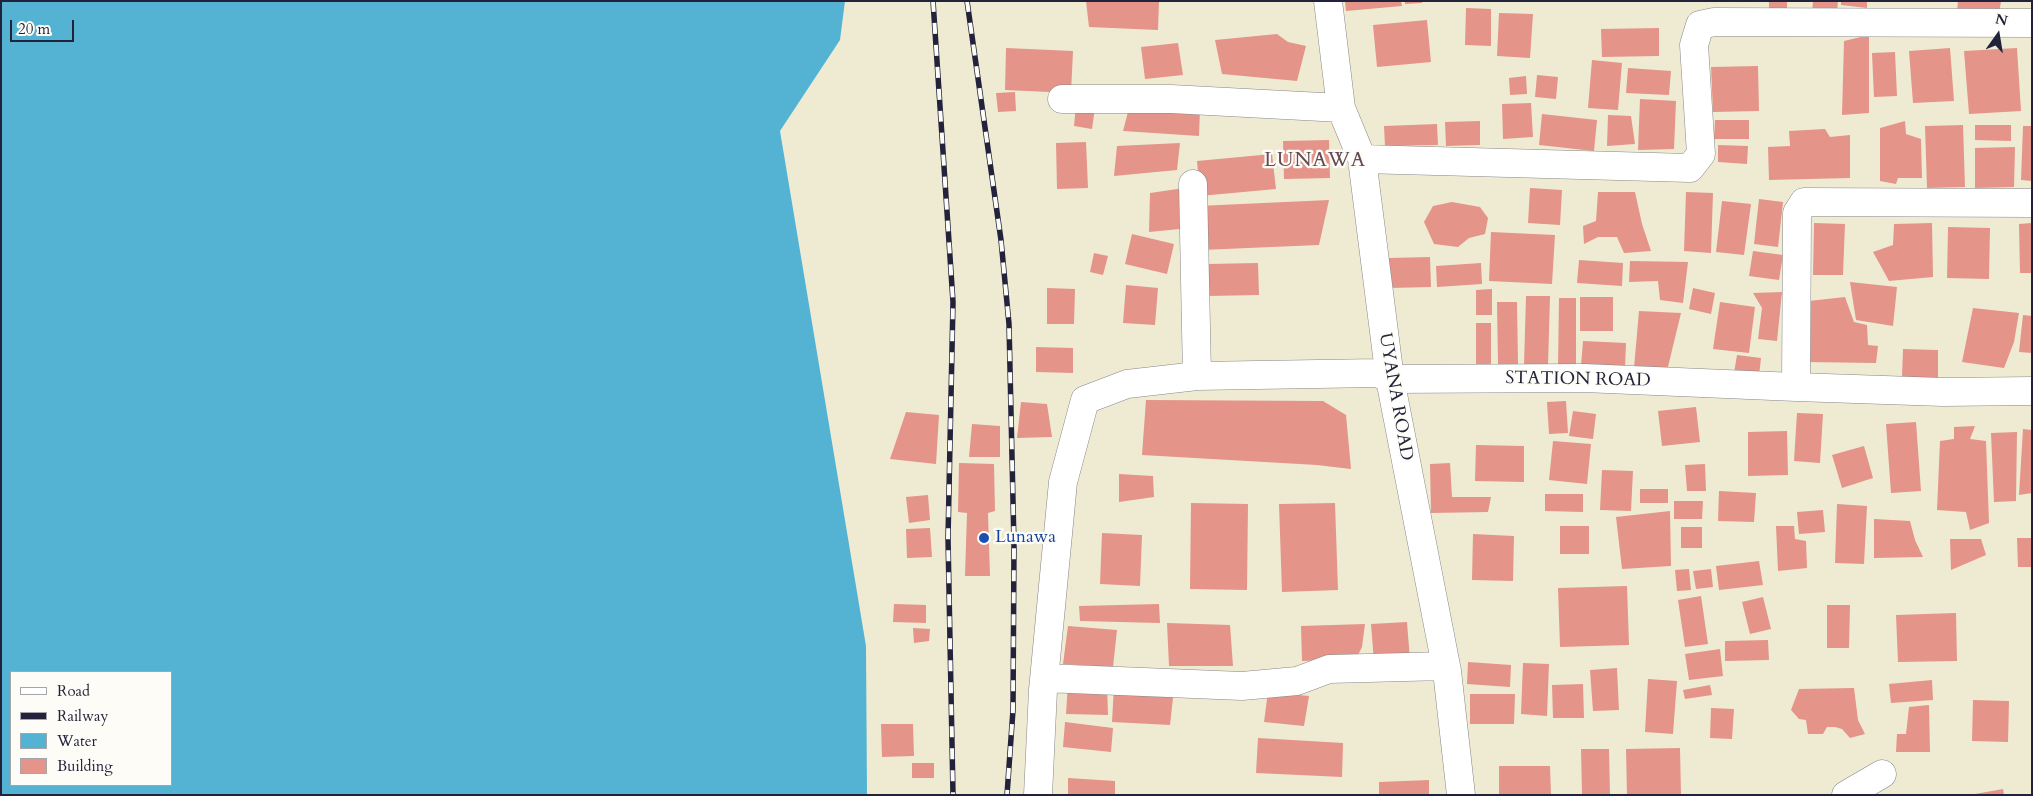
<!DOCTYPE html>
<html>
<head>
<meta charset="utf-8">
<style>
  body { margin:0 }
  #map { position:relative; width:2033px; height:796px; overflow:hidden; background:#efebd3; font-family:Cardo,serif }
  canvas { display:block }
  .frame { position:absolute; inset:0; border:2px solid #22223b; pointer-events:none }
  .legend { position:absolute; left:10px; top:671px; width:162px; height:115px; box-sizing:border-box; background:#fdfcf7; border:1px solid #a5a5ac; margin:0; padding:6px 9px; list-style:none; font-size:15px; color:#22223b }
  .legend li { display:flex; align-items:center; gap:10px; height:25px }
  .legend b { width:25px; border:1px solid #a5a5ac }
  .north { position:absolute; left:1973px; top:10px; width:50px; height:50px; -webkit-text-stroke:4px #fdfcf7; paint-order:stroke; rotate:13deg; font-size:14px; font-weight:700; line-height:20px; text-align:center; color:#22223b }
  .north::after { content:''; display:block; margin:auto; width:18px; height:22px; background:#22223b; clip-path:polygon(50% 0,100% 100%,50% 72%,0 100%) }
  .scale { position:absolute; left:10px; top:20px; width:64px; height:22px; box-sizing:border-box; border:2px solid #22223b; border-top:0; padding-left:6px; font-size:15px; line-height:18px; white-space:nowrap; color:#22223b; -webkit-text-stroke:4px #fdfcf7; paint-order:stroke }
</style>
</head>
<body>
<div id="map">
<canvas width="2033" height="796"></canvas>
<div class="frame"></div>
<ul class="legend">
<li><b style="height:6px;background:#fff"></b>Road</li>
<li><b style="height:6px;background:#22223b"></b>Railway</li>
<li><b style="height:14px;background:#54b3d2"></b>Water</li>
<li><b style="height:14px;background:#e49488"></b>Building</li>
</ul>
<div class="north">N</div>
<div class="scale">20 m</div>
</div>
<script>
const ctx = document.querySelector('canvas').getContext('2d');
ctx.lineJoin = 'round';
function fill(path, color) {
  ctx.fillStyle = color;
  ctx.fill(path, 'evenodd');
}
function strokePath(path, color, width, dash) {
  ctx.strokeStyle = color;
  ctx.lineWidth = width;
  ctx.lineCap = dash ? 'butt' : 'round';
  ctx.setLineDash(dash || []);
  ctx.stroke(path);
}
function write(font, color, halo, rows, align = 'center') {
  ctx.font = font + ' Cardo,serif';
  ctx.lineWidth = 4.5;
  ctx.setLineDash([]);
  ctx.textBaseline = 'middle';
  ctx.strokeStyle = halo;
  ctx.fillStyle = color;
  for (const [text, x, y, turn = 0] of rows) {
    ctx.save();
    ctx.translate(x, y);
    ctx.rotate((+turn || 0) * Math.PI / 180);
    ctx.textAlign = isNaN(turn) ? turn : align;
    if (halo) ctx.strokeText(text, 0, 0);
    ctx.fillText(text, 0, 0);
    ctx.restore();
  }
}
const water = new Path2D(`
  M1,1H845L840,40L780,131L866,646L867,795H1ZM11,672H171V785H11Z`);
const building = new Path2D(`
  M1086,1H1159L1158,30L1089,27Z
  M1345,1H1401L1402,6L1346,11Z
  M1405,1H1422V3L1405,4Z
  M1769,1H1787V8L1769,9Z
  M1813,1H1838L1837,13L1812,12Z
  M1841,1H1867V8L1841,5Z
  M1958,1H2001L1999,15L1957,11Z
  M1466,8L1491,9V46L1465,45Z
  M1499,13L1533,14L1530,58L1497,56Z
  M1427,20L1431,62L1377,67L1373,25Z
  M1659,28V56L1602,57L1601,29Z
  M1277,34L1288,42L1306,46L1297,81L1222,74L1215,40Z
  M1869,35V113L1842,115L1844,41Z
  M1178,43L1183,75L1145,79L1141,47Z
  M1006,48L1073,51L1071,93L1005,90Z
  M1950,48L1954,101L1913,103L1909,51Z
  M2017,48L2021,111L1969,114L1964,51Z
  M1895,52L1897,96L1874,97L1872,53Z
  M1592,60L1622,63L1618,110L1588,108Z
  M1758,66L1759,111L1713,112L1711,67Z
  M1628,68L1671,71L1669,95L1626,93Z
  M1537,75L1558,77L1556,99L1535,97Z
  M1526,76L1527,94L1510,95L1509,78Z
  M1015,92L1016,111L998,112L996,93Z
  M1640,99L1676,101L1674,149L1638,150Z
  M1531,103L1533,137L1503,139L1502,104Z
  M1076,105L1095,108L1092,129L1074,126Z
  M1129,108L1200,109L1199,136L1123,131Z
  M1542,114L1597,120L1594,151L1539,145Z
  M1608,115L1631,116L1635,144L1607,146Z
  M1715,120H1749V139H1714Z
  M1480,121V145L1446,146L1445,122Z
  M1905,121L1906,134L1921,139L1922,178H1898L1896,184L1880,181V128Z
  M1437,124L1438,145L1385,146L1384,126Z
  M1963,125L1965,187L1927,188L1925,126Z
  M1975,125H2011V141L1975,140Z
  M2023,126H2032V181L2021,180Z
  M1825,129L1830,137L1850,135V178L1769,180L1768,147L1790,146L1789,131Z
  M1329,140L1330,178L1284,179L1283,141Z
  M1086,142L1088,188L1057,189L1056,143Z
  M1180,143L1177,170L1114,176L1117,146Z
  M1718,145L1748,146L1747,164L1718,162Z
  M2015,147L2014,187L1975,188V148Z
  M1272,154L1276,189L1200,196L1197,161Z
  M1191,187L1190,228L1149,232L1150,193Z
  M1530,188L1562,190L1560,225L1528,223Z
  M1598,192H1635L1642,224L1651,251L1624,253L1617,237H1598L1584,244L1583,226L1596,221Z
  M1686,192L1713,193L1711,253L1684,251Z
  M1759,199L1783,202L1778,247L1754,244Z
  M1329,200L1319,245L1201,250L1198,206Z
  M1722,201L1751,204L1744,255L1716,252Z
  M1452,202L1480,207L1488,218L1485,234L1469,238L1458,247L1434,244L1424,222L1433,206Z
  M1814,223L1845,224L1843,275H1813Z
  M1932,223L1933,277L1889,281L1873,252L1893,245L1894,224Z
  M2032,223V273H2020L2019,224Z
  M1948,227L1990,228L1989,279L1947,278Z
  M1491,232L1555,235L1552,284L1489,281Z
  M1132,234L1174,244L1167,274L1125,264Z
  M1753,251L1783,255L1779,280L1749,276Z
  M1094,253L1108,256L1103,275L1090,272Z
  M1430,257L1431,287L1390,288L1389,258Z
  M1579,260L1623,263L1622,286L1577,283Z
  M1630,261L1688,262L1683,303L1660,300L1658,281L1629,282Z
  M1258,263L1259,295L1208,296L1207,264Z
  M1481,263L1482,284L1437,287L1436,266Z
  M1850,282L1897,287L1893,326L1856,320Z
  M1126,285L1158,288L1155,325L1123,323Z
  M1047,288L1075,289L1074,324H1047Z
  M1693,288L1715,293L1711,314L1689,309Z
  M1492,289V315H1476V290Z
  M1782,292L1777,341L1758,339L1762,308L1753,293Z
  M1526,296H1550L1548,366L1524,365Z
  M1580,297H1613V331H1580Z
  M1845,297L1854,322L1867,325L1868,345L1878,346L1876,363L1806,362L1809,301Z
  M1559,298H1576V367H1558Z
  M1497,302H1517L1518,364H1498Z
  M1720,302L1755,307L1749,353L1713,349Z
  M1973,308L2019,313L2014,342L2004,368L1962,362Z
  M1639,311L1681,313L1667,371L1634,368Z
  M2023,315L2032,316V353L2019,352Z
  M1476,323H1491V364H1476Z
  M1583,341L1626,343L1625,368L1581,366Z
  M1036,347L1073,348V373L1036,372Z
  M1903,349L1938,350V378L1902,377Z
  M1737,355L1761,358L1759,376L1734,373Z
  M1146,400L1323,401L1346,415L1351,469L1317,465L1142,455Z
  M1566,401L1568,433L1549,434L1547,402Z
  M1021,402L1047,404L1052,437L1017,438Z
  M1696,407L1700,442L1662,446L1658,411Z
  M1573,411L1596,414L1593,439L1569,436Z
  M906,412L939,415L936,464L890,459Z
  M1797,413L1823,414L1820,463L1794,461Z
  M1916,422L1921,491L1891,493L1886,424Z
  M972,424L1000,426V457H969Z
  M1975,426L1970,439L1986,441L1989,523L1970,530L1966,512L1937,510L1940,441L1954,439V427Z
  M2023,429L2032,430V493L2019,495Z
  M1787,431L1788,475L1748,476V432Z
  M2017,432L2016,501L1994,502L1991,433Z
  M1553,441L1591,444L1587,484L1549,480Z
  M1476,445L1524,446V482L1475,481Z
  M1864,446L1873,478L1842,488L1832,455Z
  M959,463L994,464L995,511L988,513L990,576H965L967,513L958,512Z
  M1450,463L1452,497H1491L1488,512L1431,513L1430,464Z
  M1705,464L1706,491H1687L1685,465Z
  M1602,470L1633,471L1631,511L1600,510Z
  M1119,474L1153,476L1154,497L1119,502Z
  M1640,489H1668V503H1640Z
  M1719,491L1756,493L1754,522L1718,521Z
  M1545,494H1583V512L1545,511Z
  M928,495L930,520L909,523L906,497Z
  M1674,501H1703L1702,519H1674Z
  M1191,503L1248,504L1247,590L1190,589Z
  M1335,503L1338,590L1282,592L1279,504Z
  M1837,504L1867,506L1864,564L1835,563Z
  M1823,510L1825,532L1799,534L1797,512Z
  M1670,511L1671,566L1622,569L1616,517Z
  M1874,519L1910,521L1915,540L1923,557L1874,558Z
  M1560,526H1589V554H1560Z
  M1776,526H1794L1795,539L1806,541L1807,568L1778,571Z
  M1681,527H1702V548H1681Z
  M930,528L932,557L907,558L906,529Z
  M1102,533L1142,535L1140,586L1100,584Z
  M1473,534L1514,536L1513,581L1472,580Z
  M2017,538H2032V567H2018Z
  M1950,539H1981L1986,555L1951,570Z
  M1759,561L1763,585L1719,590L1716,566Z
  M1689,569L1691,590L1677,591L1675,570Z
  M1711,569L1713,587L1696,589L1693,571Z
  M1627,586L1629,645L1560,647L1558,588Z
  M1701,596L1708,644L1685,647L1678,600Z
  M1763,597L1771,629L1750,634L1742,602Z
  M894,604L926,605V623L893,622Z
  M1159,604L1160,623L1080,621L1079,606Z
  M1827,605H1850L1849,648H1827Z
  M1956,613L1957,661L1898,662L1896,615Z
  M1407,622L1410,660L1374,662L1371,624Z
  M1167,623L1230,625L1233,666H1169Z
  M1365,624L1362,647L1356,659L1302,661L1301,626Z
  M1068,626L1117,630L1113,667L1063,664Z
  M913,628L930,629L929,641L914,643Z
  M1768,640L1769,660L1725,661V641Z
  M1720,649L1723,676L1689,680L1685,654Z
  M1468,662L1511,665L1510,687L1467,684Z
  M1523,663L1549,664L1547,716L1521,714Z
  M1617,668L1619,710L1593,711L1590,670Z
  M1648,679L1677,681L1673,734L1645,732Z
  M1932,680L1933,700L1891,703L1889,684Z
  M1068,683L1107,685L1108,715L1066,714Z
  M1583,684L1584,718H1553L1552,685Z
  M1710,685L1712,695L1685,699L1683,690Z
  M1114,686L1174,689L1170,725L1112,722Z
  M1854,688L1858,720L1865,734L1850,738L1842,729L1835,727H1827L1823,734H1808L1806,720L1799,719L1791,710L1799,689Z
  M1268,692L1309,696L1304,726L1264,722Z
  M1470,694H1515L1514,724H1470Z
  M1973,700L2009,701L2008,742L1972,741Z
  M1929,705L1930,752H1896L1897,734H1906L1909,707Z
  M1711,708L1734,709L1732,739L1710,738Z
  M1065,722L1113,728L1111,752L1063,747Z
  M881,724H913L914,756L882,757Z
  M1258,738L1343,743L1342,777L1256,773Z
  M1680,748L1681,795H1627L1626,749Z
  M1581,749H1609L1610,795H1582Z
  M912,763H934V778H912Z
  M1499,766H1550L1551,795H1499Z
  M1068,778L1115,781V795H1068Z
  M1429,780V795H1379V782Z
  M2003,789L2004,795H1975V794Z`);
const minor = new Path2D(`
  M1328,1L1341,108L1362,159L1390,379L1447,671L1461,795
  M1062,99H1171L1341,108
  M1362,159L1690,168L1701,154L1694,45L1700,25L1714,22L2032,23
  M1193,184L1197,376
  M1796,387L1797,213L1804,202L2032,203
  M1045,678L1242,686L1297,681L1329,669L1445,666L1447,671
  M1038,795L1043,690L1063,482L1085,400L1127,384L1197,376L1378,373L1390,379L1584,378L1796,387L1943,392L2032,391
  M1846,795L1882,774`);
const rail = new Path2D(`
  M933,1L953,302L948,538L953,795
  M967,1L1001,240L1009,324L1014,545L1013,710L1007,795`);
const markers = [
  [984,538,6,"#1a4fb4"]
];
const streetNames = [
  ["STATION ROAD",1578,380,1],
  ["UYANA ROAD",1395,397,80]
];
const transitNames = [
  ["Lunawa",995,538]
];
const quarterNames = [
  ["LUNAWA",1315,161]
];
fill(water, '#54b3d2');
fill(building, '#e49488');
strokePath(minor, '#888687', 29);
strokePath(minor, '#fff', 28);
strokePath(rail, '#22223b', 5.5);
strokePath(rail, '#fdfcf7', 4, [11]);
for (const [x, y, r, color] of markers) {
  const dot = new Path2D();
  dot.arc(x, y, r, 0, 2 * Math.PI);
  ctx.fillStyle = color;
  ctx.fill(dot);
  strokePath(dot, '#fdfcf7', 2);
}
write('18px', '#22223b', '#fdfcf7', streetNames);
write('18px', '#164399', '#fdfcf7', transitNames, 'left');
ctx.letterSpacing = '1px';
write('20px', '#664a56', '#fdfcf7', quarterNames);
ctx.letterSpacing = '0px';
</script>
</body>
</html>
